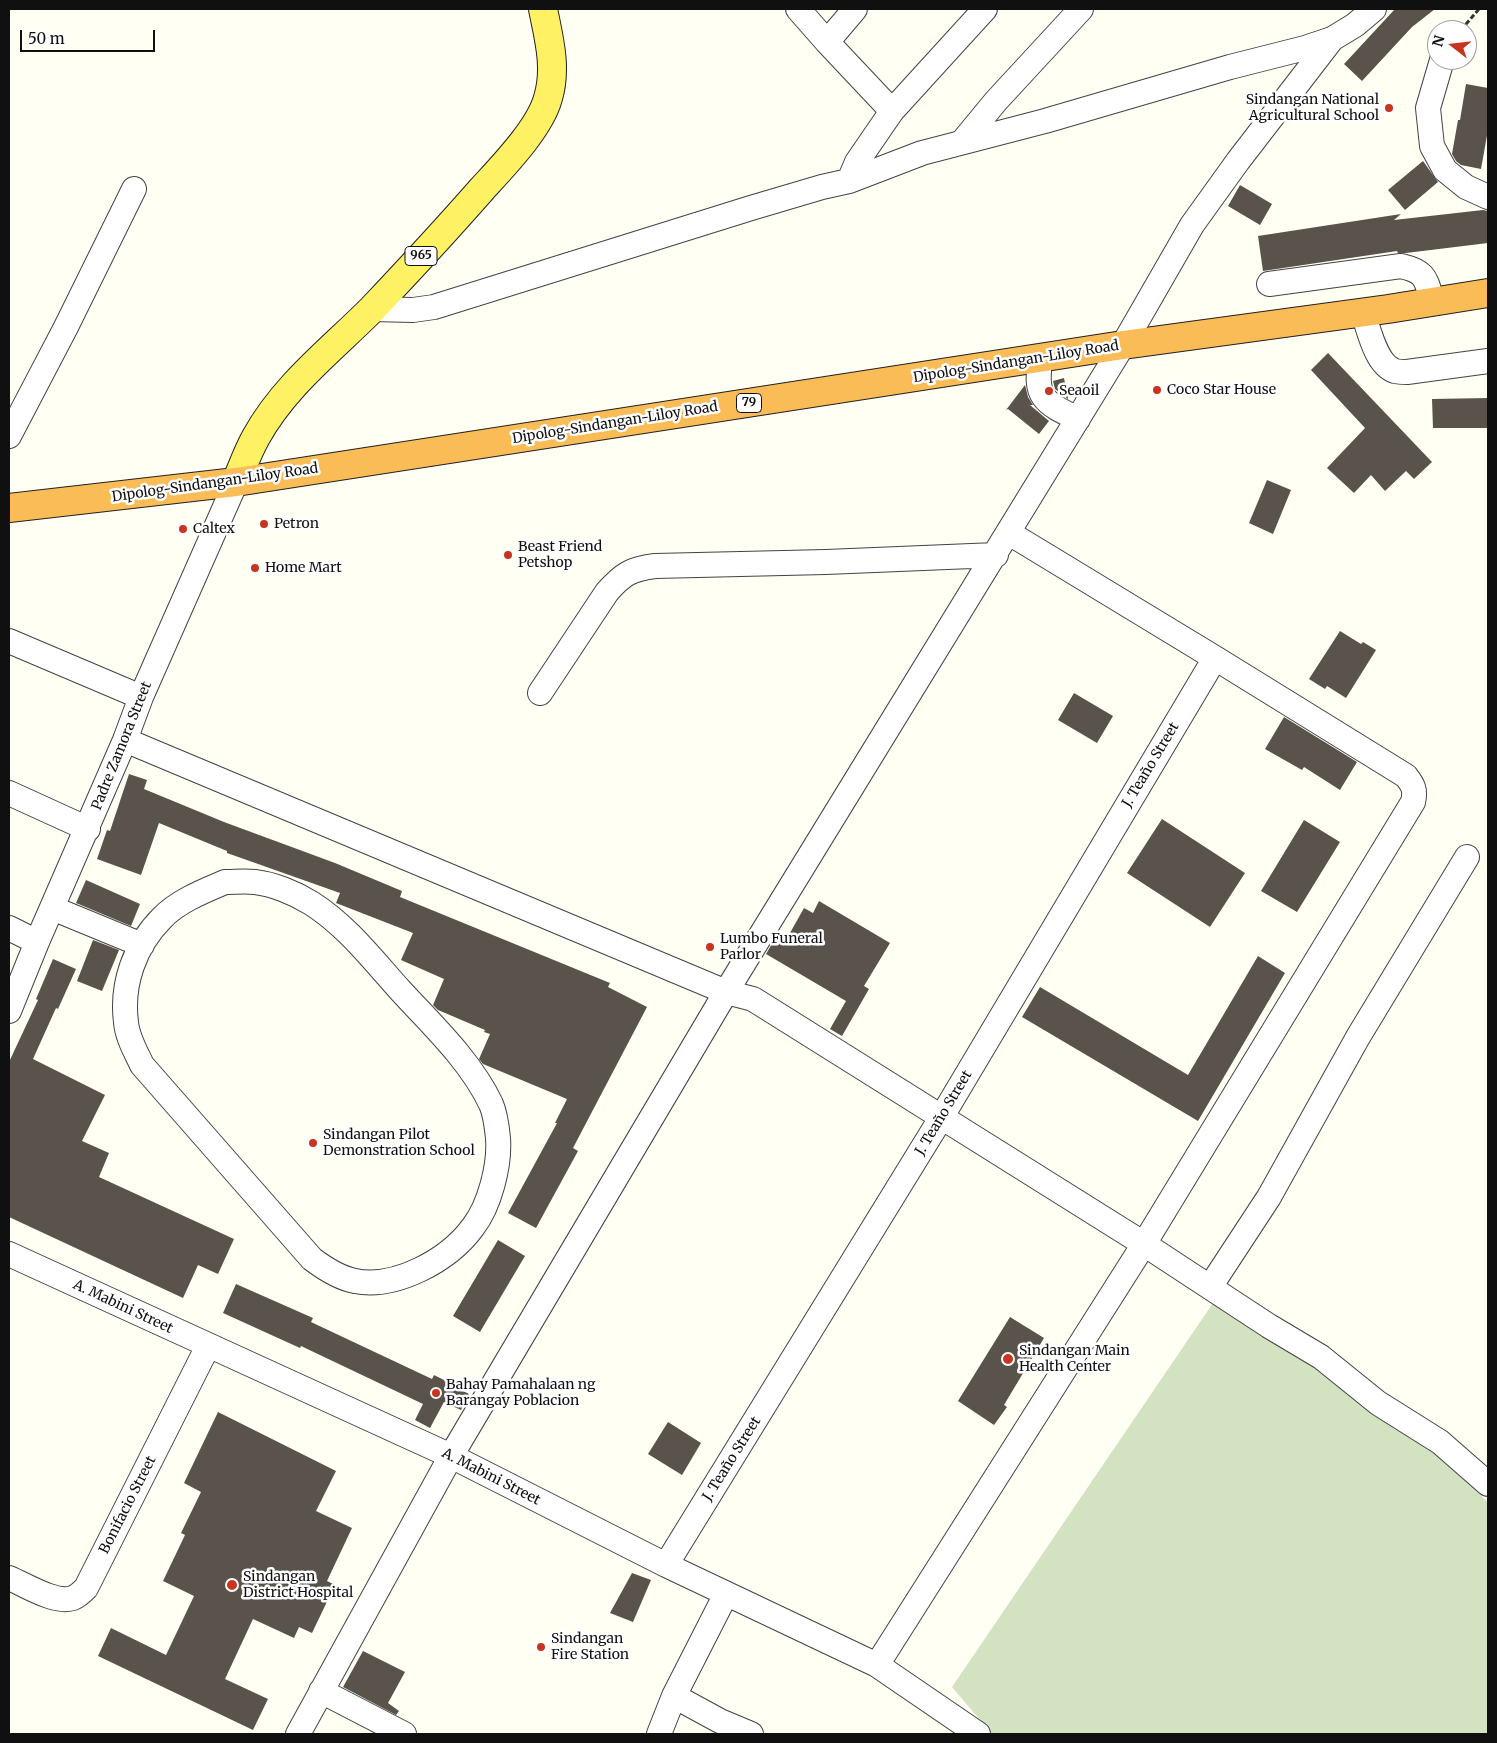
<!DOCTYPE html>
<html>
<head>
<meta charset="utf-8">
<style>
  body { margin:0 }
  #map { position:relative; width:1497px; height:1743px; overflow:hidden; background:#fffff3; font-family:Merriweather,serif }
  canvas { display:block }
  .frame { position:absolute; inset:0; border:10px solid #101010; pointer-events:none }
  .north { position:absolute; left:1427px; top:20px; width:50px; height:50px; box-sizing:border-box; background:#fff; border:1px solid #9f9f9f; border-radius:50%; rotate:286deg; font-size:14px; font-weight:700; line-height:20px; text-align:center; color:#101010 }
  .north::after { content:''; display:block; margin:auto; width:18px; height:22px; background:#c83420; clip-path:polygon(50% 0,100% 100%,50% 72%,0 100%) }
  .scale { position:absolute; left:20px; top:30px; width:135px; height:22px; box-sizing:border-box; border:2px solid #101010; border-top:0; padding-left:6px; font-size:15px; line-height:18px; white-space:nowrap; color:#101010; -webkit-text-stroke:4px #fff; paint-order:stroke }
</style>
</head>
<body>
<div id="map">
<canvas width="1497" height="1743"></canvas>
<div class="frame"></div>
<div class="north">N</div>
<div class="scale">50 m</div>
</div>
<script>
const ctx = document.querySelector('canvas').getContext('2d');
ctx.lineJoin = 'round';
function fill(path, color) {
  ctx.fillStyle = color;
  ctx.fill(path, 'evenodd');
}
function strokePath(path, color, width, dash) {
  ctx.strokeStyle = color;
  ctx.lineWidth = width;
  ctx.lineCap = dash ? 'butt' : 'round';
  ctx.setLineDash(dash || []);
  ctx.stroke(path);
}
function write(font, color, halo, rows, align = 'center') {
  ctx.font = font + ' Merriweather,serif';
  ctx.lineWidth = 5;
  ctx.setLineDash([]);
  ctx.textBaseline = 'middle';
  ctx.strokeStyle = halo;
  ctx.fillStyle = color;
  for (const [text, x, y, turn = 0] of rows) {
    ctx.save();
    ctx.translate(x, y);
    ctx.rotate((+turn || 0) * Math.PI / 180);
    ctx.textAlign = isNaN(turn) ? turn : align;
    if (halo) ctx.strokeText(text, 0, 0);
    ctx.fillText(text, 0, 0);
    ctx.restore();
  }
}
const cemetery = new Path2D(`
  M1215,1300L1438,1449L1488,1503V1734H992L952,1687Z`);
const building = new Path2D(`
  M1395,9H1435L1412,27L1362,81L1344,64Z
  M1466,84L1488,88V130L1481,169L1461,165L1456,161L1452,154L1458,120H1460Z
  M1423,161L1438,182L1405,210L1388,190Z
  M1240,185L1272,204L1260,225L1228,206Z
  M1483,210L1488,211V243L1406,253H1398L1397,251L1263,271L1258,236L1401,214L1394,220Z
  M1328,353L1432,462L1414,479L1406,471L1385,491L1371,475L1354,493L1327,468L1365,428L1311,370Z
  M1064,378L1068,398V399L1055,389L1053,381Z
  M1025,385L1028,397L1033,405H1030L1049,421L1039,434L1008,409L1006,410Z
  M1488,398V428H1433L1432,399Z
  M1267,480L1291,490L1273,534L1249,523Z
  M1340,631L1361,644L1363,642L1376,650L1346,698L1327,686L1325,689L1309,679Z
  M1074,693L1113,716L1097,743L1058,720Z
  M1284,717L1357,762L1340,790L1304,767L1302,770L1265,749Z
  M129,774L147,780L144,789L224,822L335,863L402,891L400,897L610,983L608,987L647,1007L573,1148L578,1151L536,1228L508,1213L557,1123H555L567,1099L483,1064L479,1059L490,1034L484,1032L485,1030L438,1010L433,1005L444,979L401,960L413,933L336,903L340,893L227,853V851L159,823L141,875L97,859L107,830L110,831Z
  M1162,819L1245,873L1210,927L1127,873Z
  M1304,820L1340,842L1297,912L1261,891Z
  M86,880L140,904L131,926L76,903Z
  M819,901L890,943L864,986L869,989L842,1036L830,1029L846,1001L766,954L777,935L786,940L804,908L813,913Z
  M93,940L119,950L102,991L77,981Z
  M1258,956L1285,973L1198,1121L1022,1017L1040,987L1188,1075Z
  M53,959L76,969L58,1009L56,1008L33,1059L105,1095L82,1141L109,1153L99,1177L234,1239L218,1274L198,1265L183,1298L9,1217V1062L38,1000L36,999Z
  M498,1240L525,1256L480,1332L453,1316Z
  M236,1284L313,1318L311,1322L432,1379L434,1375L452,1384L451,1385L469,1394L461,1410L444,1402L430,1428L415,1420L423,1404L301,1346L300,1348L223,1313Z
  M1010,1317L1044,1338L1004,1405L1007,1407L994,1425L958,1401Z
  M218,1412L336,1471L316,1511L352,1528L327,1581L335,1585L312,1633L299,1627L294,1638L253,1619L225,1679L268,1699L253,1730L98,1656L111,1628L166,1655L194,1596L163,1581L185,1535L181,1533L201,1492L184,1483Z
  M668,1422L701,1443L682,1475L648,1454Z
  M632,1573L651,1580L633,1622L610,1613Z
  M363,1651L405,1672L388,1703L399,1711L396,1715L343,1687Z`);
const path = new Path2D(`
  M1461,30L1479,9`);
const minor = new Path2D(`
  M798,9L827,42
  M855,9L827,42L892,111
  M1442,60L1428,108L1432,146L1445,170L1466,187L1488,197
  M963,141L996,101L1081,9
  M849,181L857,162L892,111L985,9
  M1269,284L1401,266C1427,272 1425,279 1433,302
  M371,309L413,310L434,307L751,208L822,187L849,181L922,153L1045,121L1230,67L1305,48L1332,39L1355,25L1374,9
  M1363,313C1369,330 1376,365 1395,371C1399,372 1403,372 1407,372L1488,361
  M1041,358C1033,398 1045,403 1078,419
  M9,436L66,327L134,189
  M9,641L141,697
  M540,693L607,592C623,574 631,569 655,566L826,562L996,555
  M125,740L726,992L753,999L1144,1244L1269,1326L1321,1357L1378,1403L1440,1442L1488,1484
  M9,793L88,829
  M225,882C235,882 245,881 255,882C273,884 295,893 311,903C346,925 372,959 400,990C432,1025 470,1060 491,1104C495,1113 497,1128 498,1138C500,1165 490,1205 473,1227C449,1260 396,1289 355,1281C339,1278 324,1268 312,1259L142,1065C136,1052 127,1037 126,1022C121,984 135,945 162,918C178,901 204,891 225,882Z
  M52,908L142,945
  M9,928L37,942
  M9,1011L37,942L125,740L141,697L236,482
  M9,1254L451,1456L666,1565L877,1665L978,1734
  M1210,1287L1269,1197L1358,1037L1467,857
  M666,1565L941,1118L1215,658
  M9,1578C26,1585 55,1604 73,1598C78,1596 82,1592 86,1588L208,1346
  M877,1665L1144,1244L1413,802C1416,790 1413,785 1406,776L1215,658L1009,533
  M321,1691L404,1734
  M674,1696L720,1721L751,1734
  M298,1734L451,1456L726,992L1123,345L1192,225L1238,161L1332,39
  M659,1734L674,1696L726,1594`);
const major = new Path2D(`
  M236,482C242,468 248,451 256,437C284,386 331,350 372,309C409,270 446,230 482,189C503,166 540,128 548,98C557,68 549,39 543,9`);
const highway = new Path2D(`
  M9,508L236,482L1123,345L1388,309L1488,293`);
const markers = [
  [1389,108,5,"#c83420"],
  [1157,390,5,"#c83420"],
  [1049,391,5,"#c83420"],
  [264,524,5,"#c83420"],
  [183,529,5,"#c83420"],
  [508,555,5,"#c83420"],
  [255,568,5,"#c83420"],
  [710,947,5,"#c83420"],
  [313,1143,5,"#c83420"],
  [1008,1359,6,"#c83420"],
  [436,1393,5,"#c83420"],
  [232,1585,6,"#c83420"],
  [541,1647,5,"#c83420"]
];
const shields = [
  [421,256,32],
  [749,403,25]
];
const shieldNames = [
  ["965",421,256],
  ["79",749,403]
];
const poiNames = [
  ["Sindangan National",1379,100,"right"],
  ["Agricultural School",1379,116,"right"],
  ["Coco Star House",1167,390],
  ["Seaoil",1059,391],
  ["Petron",274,524],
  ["Caltex",193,529],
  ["Beast Friend",518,547],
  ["Petshop",518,563],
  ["Home Mart",265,568],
  ["Lumbo Funeral",720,939],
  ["Parlor",720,955],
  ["Sindangan Pilot",323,1135],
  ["Demonstration School",323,1151],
  ["Sindangan Main",1019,1351],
  ["Health Center",1019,1367],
  ["Bahay Pamahalaan ng",446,1385],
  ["Barangay Poblacion",446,1401],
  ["Sindangan",243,1577],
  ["District Hospital",243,1593],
  ["Sindangan",551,1639],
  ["Fire Station",551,1655]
];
const streetNames = [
  ["Dipolog-Sindangan-Liloy Road",1016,362,-9],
  ["Dipolog-Sindangan-Liloy Road",615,423,-9],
  ["Dipolog-Sindangan-Liloy Road",215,483,-8],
  ["Padre Zamora Street",122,746,-68],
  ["J. Teaño Street",1151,765,-59],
  ["J. Teaño Street",944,1113,-59],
  ["A. Mabini Street",123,1307,25],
  ["J. Teaño Street",732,1459,-58],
  ["A. Mabini Street",491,1477,27],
  ["Bonifacio Street",128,1505,-63]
];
fill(cemetery, '#d3e3c2');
fill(building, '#59534c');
strokePath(minor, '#434343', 26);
strokePath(major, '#212121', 30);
strokePath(highway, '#212121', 30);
strokePath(path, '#323232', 3, [5, 2.5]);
strokePath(minor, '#fff', 24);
strokePath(major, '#fef264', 28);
strokePath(highway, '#fabc56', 28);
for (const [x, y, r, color] of markers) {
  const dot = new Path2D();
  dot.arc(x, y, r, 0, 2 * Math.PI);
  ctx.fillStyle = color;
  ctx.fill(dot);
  strokePath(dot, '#fff', 2);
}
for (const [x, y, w] of shields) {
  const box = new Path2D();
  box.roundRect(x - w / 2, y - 9.5, w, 19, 4);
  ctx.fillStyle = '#fff';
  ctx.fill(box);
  strokePath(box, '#101010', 1);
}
write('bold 12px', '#101010', null, shieldNames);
write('14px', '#101010', '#fff', poiNames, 'left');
write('14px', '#101010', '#fff', streetNames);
</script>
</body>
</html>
